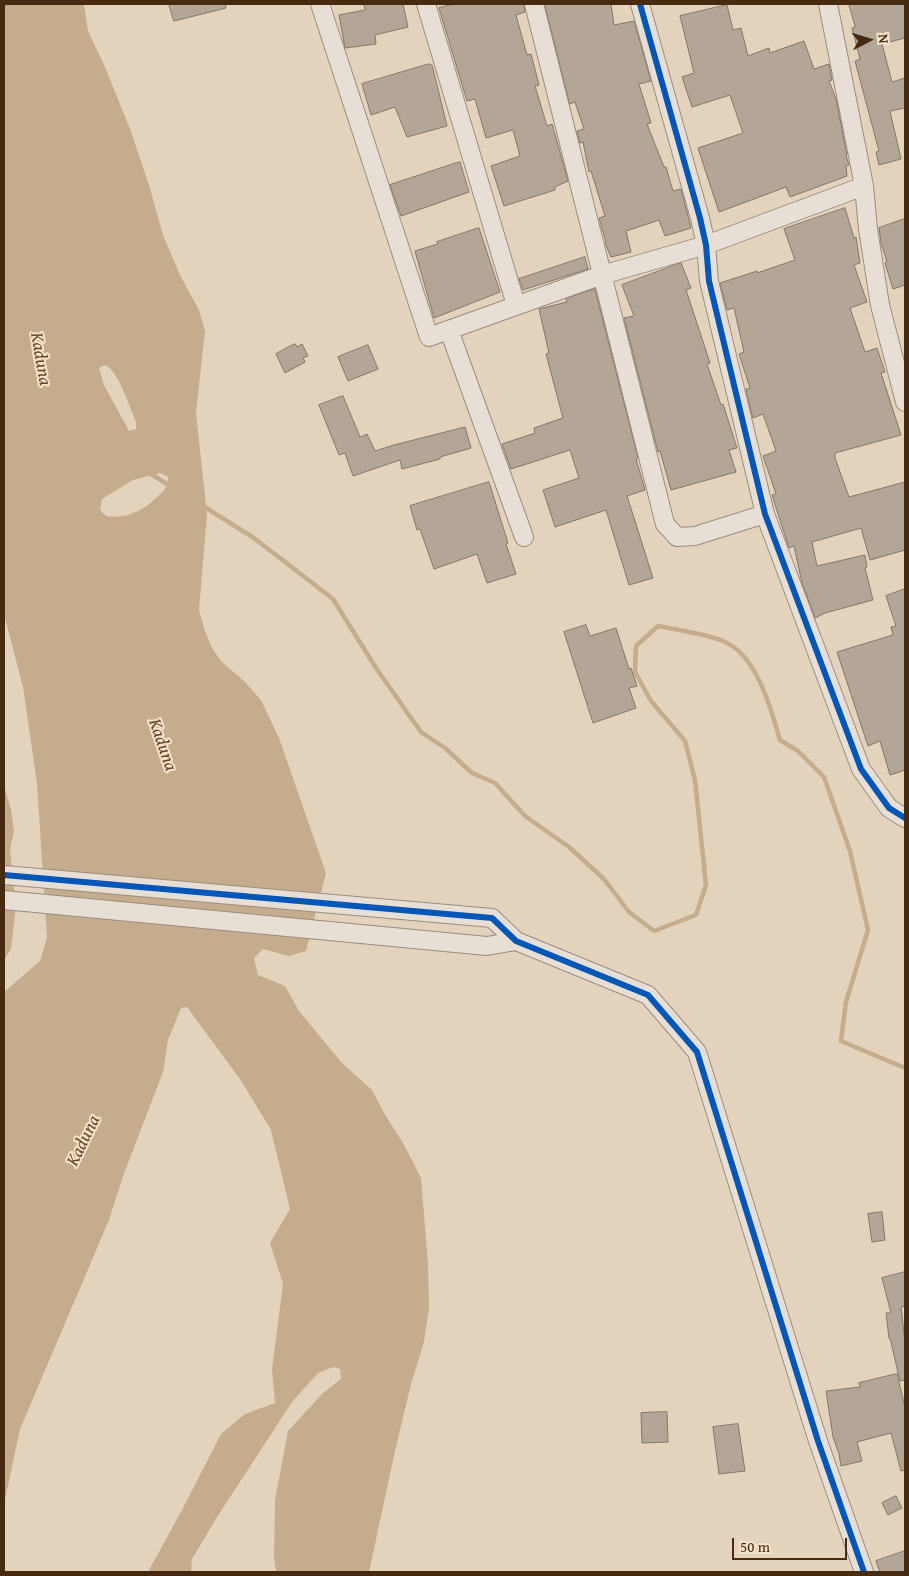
<!DOCTYPE html>
<html>
<head>
<meta charset="utf-8">
<style>
  body { margin:0 }
  #map { position:relative; width:909px; height:1576px; overflow:hidden; background:#e3d2bc; font-family:"Gentium Book Plus",serif }
  canvas { display:block }
  .frame { position:absolute; inset:0; border:5px solid #472b11; pointer-events:none }
  .north { position:absolute; left:844px; top:15px; width:50px; height:50px; -webkit-text-stroke:4px #f7e3ca; paint-order:stroke; rotate:85deg; font-size:14px; font-weight:700; line-height:20px; text-align:center; color:#472b11 }
  .north::after { content:''; display:block; margin:auto; width:18px; height:22px; background:#472b11; clip-path:polygon(50% 0,100% 100%,50% 72%,0 100%) }
  .scale { position:absolute; left:732px; top:1538px; width:115px; height:22px; box-sizing:border-box; border:2px solid #472b11; border-top:0; padding-left:6px; font-size:15px; line-height:18px; white-space:nowrap; color:#472b11; -webkit-text-stroke:4px #f7e3ca; paint-order:stroke }
</style>
</head>
<body>
<div id="map">
<canvas width="909" height="1576"></canvas>
<div class="frame"></div>
<div class="north">N</div>
<div class="scale">50 m</div>
</div>
<script>
const ctx = document.querySelector('canvas').getContext('2d');
ctx.lineJoin = 'round';
function fill(path, color) {
  ctx.fillStyle = color;
  ctx.fill(path, 'evenodd');
}
function strokePath(path, color, width, dash) {
  ctx.strokeStyle = color;
  ctx.lineWidth = width;
  ctx.lineCap = dash ? 'butt' : 'round';
  ctx.setLineDash(dash || []);
  ctx.stroke(path);
}
function write(font, color, halo, rows, align = 'center') {
  ctx.font = font + ' "Gentium Book Plus",serif';
  ctx.lineWidth = 4;
  ctx.setLineDash([]);
  ctx.textBaseline = 'middle';
  ctx.strokeStyle = halo;
  ctx.fillStyle = color;
  for (const [text, x, y, turn = 0] of rows) {
    ctx.save();
    ctx.translate(x, y);
    ctx.rotate((+turn || 0) * Math.PI / 180);
    ctx.textAlign = isNaN(turn) ? turn : align;
    if (halo) ctx.strokeText(text, 0, 0);
    ctx.fillText(text, 0, 0);
    ctx.restore();
  }
}
const water = new Path2D(`
  M4,4H84L88,31L105,67L130,129L149,185L163,235L180,275L199,310L205,331L196,413L207,514L199,610L205,631L212,648L222,662L244,681L261,700L279,738L326,873L306,951L289,956L263,949L254,958L258,975L285,986L299,1011L342,1063L372,1090L384,1113L403,1143L421,1178L428,1264L429,1307L424,1342L411,1384L395,1451L369,1572H276L274,1557L275,1500L288,1431L323,1393L341,1379L340,1369L333,1367L318,1373L292,1402L217,1517L192,1559L191,1572H148L182,1510L221,1434L245,1414L275,1403L272,1369L283,1284L270,1243L290,1209L271,1130L240,1079L187,1007L181,1008L168,1040L163,1072L123,1176L109,1220L20,1429L4,1504V992L40,961L47,938L37,783L23,687L4,614ZM105,365C118,370 130,408 136,422V429L129,431L104,385L99,368ZM160,473L168,477C168,487 164,491 157,497C143,511 127,519 106,516L100,510L102,499L133,480Z
  M4,786L11,809L14,831L10,849L16,906L11,949L4,960Z`);
const stream = new Path2D(`
  M148,472L173,488
  M203,506L254,538L333,599L376,668L421,732L445,748L472,773L495,783L525,816L569,847L604,879L629,912L654,931L696,915L706,885L695,780L685,741L651,701L635,672L636,646L658,626C677,630 708,634 725,642C757,656 771,709 780,740L798,751L824,777L850,851L868,930L846,1002L841,1041L905,1068`);
const building = new Path2D(`
  M169,4H225L226,8L174,21Z
  M364,4H403L408,27L375,35L376,44L345,48L339,15L365,10Z
  M454,4H524L525,12L516,15L527,55L531,54L539,85L535,86L547,126L552,124L568,181L555,187V190L504,206L491,166L520,156L513,130L486,138L475,99L467,101L439,8Z
  M545,4H611L614,25L634,21L651,81L639,84L651,123L647,124L664,167H666L673,191L681,189L691,228L665,236L659,220L626,231L631,252L611,257L605,243L606,242L599,218L605,216L591,171L589,172L583,142L580,143L577,131L584,129L575,102L570,104Z
  M849,4H905V38L882,44L892,82L905,78V108L890,111L901,159L879,165L876,152L879,151L855,61L860,59L852,28L855,27Z
  M727,5L733,30L741,28L748,56L769,48L770,53L804,41L814,69L829,64L832,80L829,81L836,99L847,155H846L849,165L846,166L847,176L790,197L786,187L719,212L698,148L743,133L730,95L692,107L682,77L694,73L680,16Z
  M429,64L432,65L447,126L407,137L395,107L371,115L362,84Z
  M460,162L469,192L401,216L390,185Z
  M845,208L854,238L856,237L860,263L854,265L867,302L850,308L865,352L877,348L885,372L881,373L901,435L835,453V458L849,497L905,482V550L870,560L861,528L812,542L817,566L865,555L867,567L865,568L873,600L825,613L815,618L802,583L794,546L789,548L772,495L776,494L763,456L776,451L763,414L753,418L752,415L746,389L750,388L739,354L744,352L734,308L727,310L720,283L757,271V273L795,260L784,229Z
  M905,219V285L893,289L885,263L887,262L881,243L879,228Z
  M479,228L500,292L434,318L415,251L438,244L437,242Z
  M585,257L588,269L523,290L519,279Z
  M681,263L691,288L686,290L710,363L707,364L721,405L723,404L737,448L729,450L736,472L671,490L660,451L658,452L624,318L634,316L622,285Z
  M595,289L638,458L636,459L645,490L627,496L653,578L629,585L606,510L555,527L543,490L579,478L570,450L511,469L502,444L535,433L534,428L563,418L546,354L549,353L539,309L567,302L566,299Z
  M295,344L297,347L302,344L308,356L303,358L305,362L285,373L276,354Z
  M368,345L378,369L348,381L338,357Z
  M343,396L360,437L367,434L375,451L394,445L465,427L471,448L440,457V459L402,469L400,460L353,476L345,453L339,455L319,405Z
  M489,482L508,543L506,544L516,574L487,583L477,554L434,569L420,529L417,530L410,506Z
  M905,589V770L890,775L880,741L868,746L837,652L893,635L891,627L896,626L886,596Z
  M586,625L590,636L616,628L629,669L631,668L637,686L629,688L636,708L593,723L564,632Z
  M882,1212L885,1240L872,1242L868,1214Z
  M905,1272V1306L901,1307L905,1342V1380L900,1381L890,1338H889L886,1313H891L882,1278Z
  M897,1374L905,1407V1470L901,1471L891,1433L857,1442L862,1461L841,1466L839,1454L833,1437L826,1391L860,1387L859,1383Z
  M667,1412L668,1442L642,1443L641,1413Z
  M738,1424L745,1471L719,1474L713,1427Z
  M896,1496L902,1508L888,1515L882,1503Z
  M905,1551V1572H880L876,1561Z`);
const minor = new Path2D(`
  M320,4L429,337L602,275L706,245L864,186
  M426,4L516,305
  M534,4L665,524L677,537L695,536L765,514
  M640,4L700,218L706,245L709,281L765,514L861,769L889,808L905,818
  M828,4L864,186L868,229L880,305L905,402
  M449,330L524,537
  M4,875L492,918L516,941L648,995L697,1052L818,1441L864,1572
  M4,900L487,946L516,941`);
const cycleway = new Path2D(`
  M640,4L700,218L706,245L709,281L765,514L861,769L889,808L905,818
  M4,875L492,918L516,941L648,995L697,1052L818,1441L864,1572`);
const waterNames = [
  ["Kaduna",40,359,80],
  ["Kaduna",162,745,71],
  ["Kaduna",84,1141,-64]
];
fill(water, '#c5ac8c');
strokePath(stream, '#c5ac8c', 4.5);
fill(building, '#b3a696');
strokePath(building, '#837768', 1);
strokePath(minor, '#9a8d7e', 20);
strokePath(minor, '#e7dfd5', 18);
strokePath(cycleway, '#0057b8', 6);
write('italic 18px', '#63472b', '#f7e3ca', waterNames);
</script>
</body>
</html>
